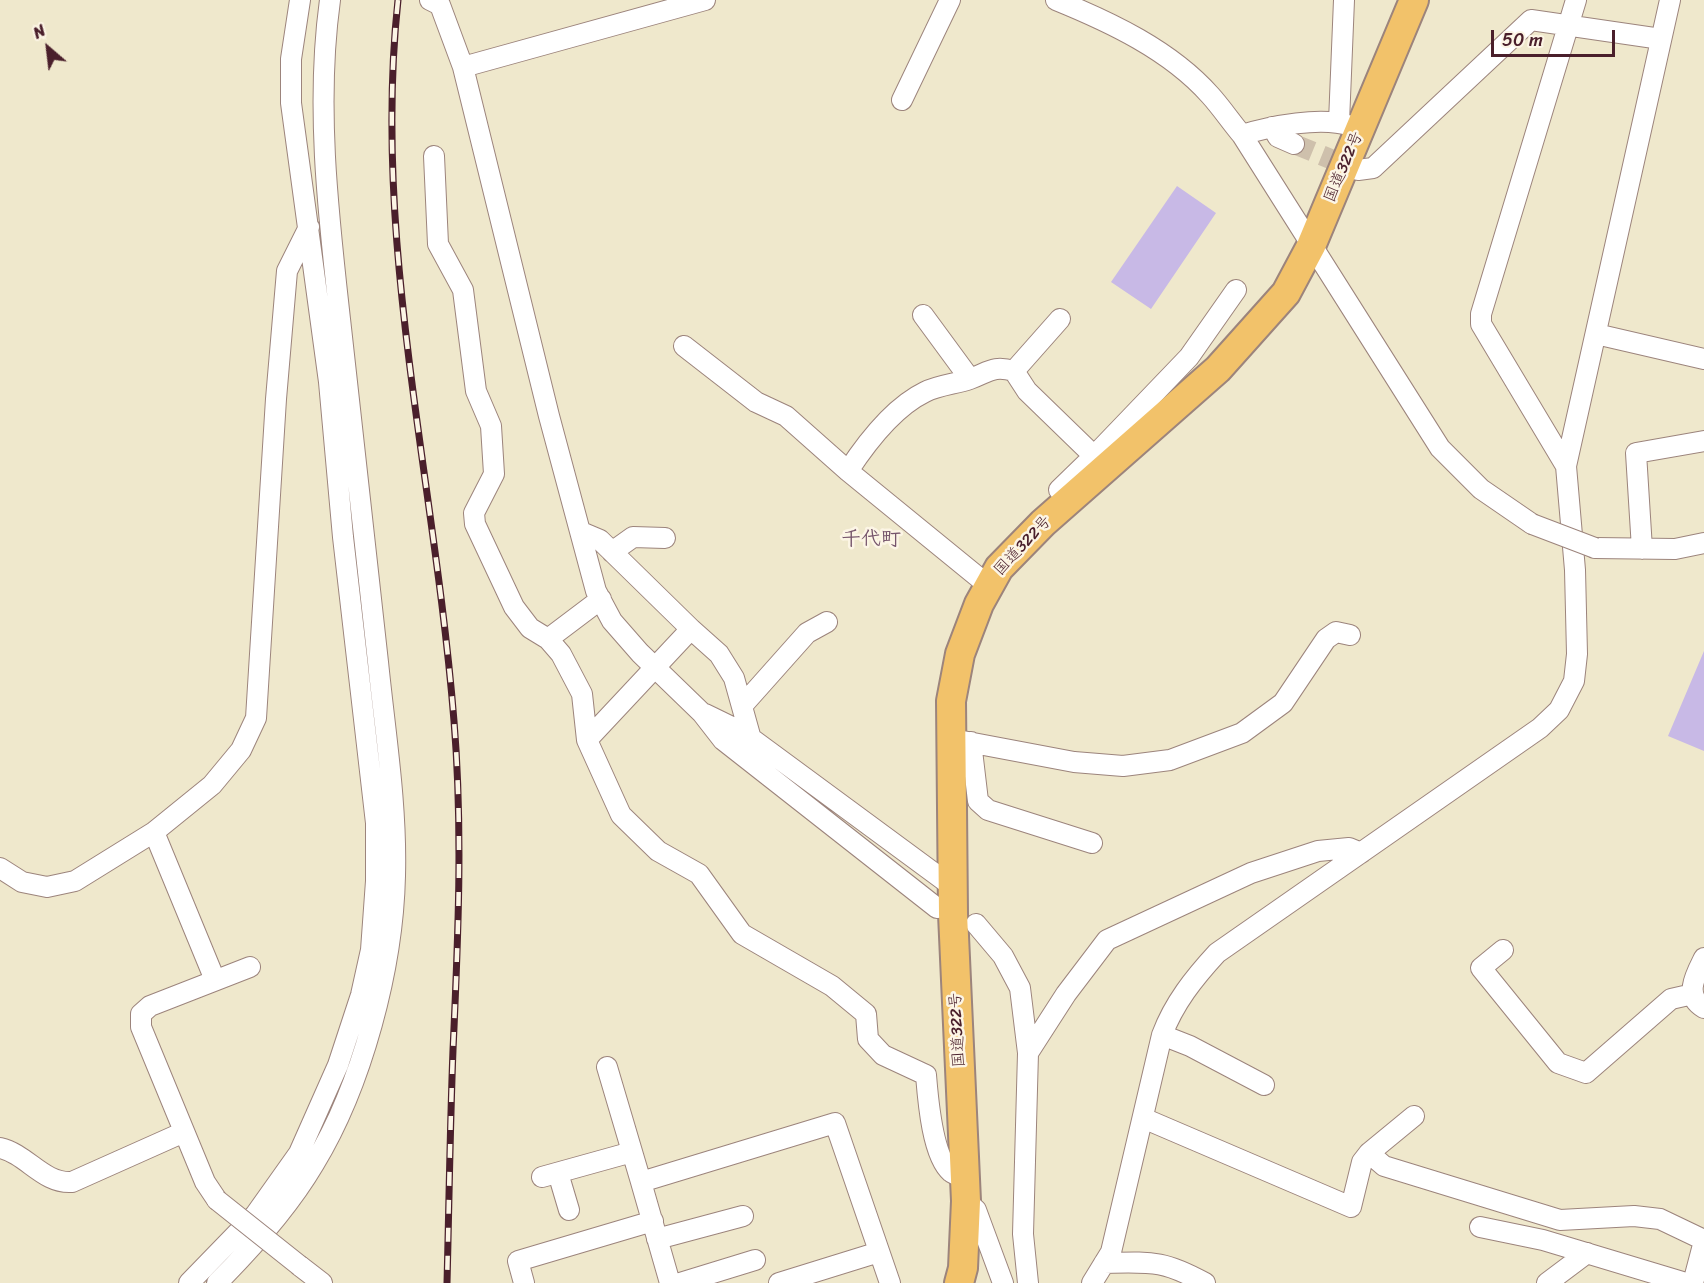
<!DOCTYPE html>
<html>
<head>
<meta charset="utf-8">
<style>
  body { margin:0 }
  #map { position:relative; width:1704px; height:1283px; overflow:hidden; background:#efe8cc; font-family:Sriracha,sans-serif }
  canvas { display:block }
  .north { position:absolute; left:18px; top:18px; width:60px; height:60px; -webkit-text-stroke:4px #fcf5e5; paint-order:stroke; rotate:332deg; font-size:16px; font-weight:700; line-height:24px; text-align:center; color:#4a1f2b }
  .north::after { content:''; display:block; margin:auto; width:21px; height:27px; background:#4a1f2b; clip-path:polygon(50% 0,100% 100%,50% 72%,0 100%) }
  .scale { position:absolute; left:1491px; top:30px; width:124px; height:27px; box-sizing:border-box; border:3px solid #4a1f2b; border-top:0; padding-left:8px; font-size:18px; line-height:21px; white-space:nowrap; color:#4a1f2b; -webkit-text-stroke:4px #fcf5e5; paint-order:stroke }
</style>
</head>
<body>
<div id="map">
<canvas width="1704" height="1283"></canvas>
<div class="north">N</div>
<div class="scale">50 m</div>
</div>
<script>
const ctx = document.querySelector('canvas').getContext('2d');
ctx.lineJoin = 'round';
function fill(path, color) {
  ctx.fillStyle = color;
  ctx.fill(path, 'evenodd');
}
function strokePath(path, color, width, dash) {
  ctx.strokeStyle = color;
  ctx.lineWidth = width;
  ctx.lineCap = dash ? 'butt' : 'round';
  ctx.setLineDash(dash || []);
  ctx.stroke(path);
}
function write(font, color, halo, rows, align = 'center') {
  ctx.font = font + ' Sriracha,"Klee One",sans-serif';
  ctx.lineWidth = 5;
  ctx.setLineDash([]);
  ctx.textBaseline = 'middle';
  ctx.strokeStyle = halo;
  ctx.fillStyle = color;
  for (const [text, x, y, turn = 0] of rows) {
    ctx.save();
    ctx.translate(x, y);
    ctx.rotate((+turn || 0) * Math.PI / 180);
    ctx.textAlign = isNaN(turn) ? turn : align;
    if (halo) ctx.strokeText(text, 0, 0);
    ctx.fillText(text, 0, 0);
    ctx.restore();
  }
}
const building = new Path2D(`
  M1177,186L1216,213L1151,309L1111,282Z
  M1704,651V751L1668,736Z`);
const minorTunnel = new Path2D(`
  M1294,144L1355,169`);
const minor = new Path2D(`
  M430,0L440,5L463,67L549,416L596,591L612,621L640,653L702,713L723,740L937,908
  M1056,0C1110,22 1170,50 1210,95C1221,107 1231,122 1242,135L1440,448L1481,489L1532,524
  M463,67L705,0
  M902,100L950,0
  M1339,122L1344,0
  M1272,127L1278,137L1294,144
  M1242,135C1271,126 1322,116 1351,126
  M434,156L438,244L463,290L476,391L491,426L494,474L474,513L475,524L514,607L530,628L548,639
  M1358,170L1373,168L1531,20L1661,39
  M923,315L970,379
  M1596,334L1704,359
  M684,346L756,402L786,416L848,471L989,586
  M1014,371L1027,391L1094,456L1059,490L1069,500
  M1094,456L1189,357L1236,290
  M1566,466L1481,324V314L1576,0
  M848,471C867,442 894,407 925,392C939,385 956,384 970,379C989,372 993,365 1014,371L1060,319
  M581,532L600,540L691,629
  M1595,548L1675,549L1704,543
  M1642,549L1636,453L1704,441
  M612,552L633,537L665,538
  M601,599L548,639L561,654L582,694L587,740L621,815L658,851L699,874L742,934L832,986L866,1014L868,1039L883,1055L926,1075C928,1099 932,1156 951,1172C954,1175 961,1176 965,1177
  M742,706L807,633L827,622
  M705,714L744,733L953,887
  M952,739L1074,762L1123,766L1170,760L1242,733L1283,703L1326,639L1336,632L1350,635
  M587,740L691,629L719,654L734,678L751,739
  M971,742L978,801L988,810L1092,843
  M154,832L215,980
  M0,868L22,882L47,887L75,881L154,832L212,785L241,750L256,718L276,399L287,271L309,227
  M976,924L1003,956L1020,988L1028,1053L1023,1234L1028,1283
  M1503,950L1481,968L1558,1063L1586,1073L1671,999L1693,994
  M1704,958C1696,974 1683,996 1704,1008
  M1162,1035L1190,1046L1264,1085
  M1028,1053L1066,994L1107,940L1251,873L1318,851L1349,848L1361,853
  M607,1067L641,1182
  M1414,1116L1369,1153L1384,1166L1560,1220L1634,1216L1660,1219L1704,1240
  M1143,1118L1351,1207L1362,1162L1369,1153
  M0,1148C27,1154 43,1184 72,1182L184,1132
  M558,1173L569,1210
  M542,1177L632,1152
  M217,1200L205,1182L141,1027V1014L150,1006L250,967
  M966,1201L976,1210L1003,1283
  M1480,1227L1543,1240L1686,1283
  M657,1239L743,1216
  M1104,1263C1152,1262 1163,1260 1205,1283
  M300,1266L322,1283
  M189,1283L255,1215L299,1153L338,1065L361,995L371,950L376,881V823L343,537L329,382L291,103V59L300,0
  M217,1283C253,1247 288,1208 314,1164C362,1085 393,968 395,876C397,804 385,732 378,662C365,550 353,439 341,328C329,220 315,108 330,0
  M524,1283L518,1261L653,1221
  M670,1283L641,1182L835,1123L890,1283
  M680,1283L755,1260
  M779,1283L879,1252
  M1092,1283L1111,1252L1162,1035C1174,1003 1194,978 1217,953L1540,728L1559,710L1574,681L1577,654L1575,570L1566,466L1670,0
  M1547,1283L1587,1253
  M1693,1283L1704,1241`);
const highway = new Path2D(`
  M959,1283L963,1268L966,1201L953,914L951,701L960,654L979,604L999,568L1043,523L1218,369L1286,293L1311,246L1414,0`);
const rail = new Path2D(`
  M398,0C372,241 435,481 454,721C463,830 458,941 453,1050C450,1128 449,1205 447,1283`);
const minorBridge = new Path2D(`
  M1532,524L1595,548
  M217,1200L300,1266`);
const streetNames = [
  ["国道322号",1344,167,-67],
  ["国道322号",1023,546,-47],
  ["国道322号",958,1030,-93]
];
const quarterNames = [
  ["千代町",871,540]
];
fill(building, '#c8b9e6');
strokePath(minorTunnel, '#cec0ac', 20, [20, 10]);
strokePath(minor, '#9c847c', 22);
strokePath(highway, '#9c847c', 32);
strokePath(minor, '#fff', 20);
strokePath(highway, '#f2c26a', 28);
strokePath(rail, '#4a1f2b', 7);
strokePath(rail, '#fcf5e5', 4.5, [14]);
strokePath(minorBridge, '#9c847c', 22, []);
strokePath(minorBridge, '#fff', 20);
write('16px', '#4a1f2b', '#fcf5e5', streetNames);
write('bold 20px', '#76556c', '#fcf5e5', quarterNames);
</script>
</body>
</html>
